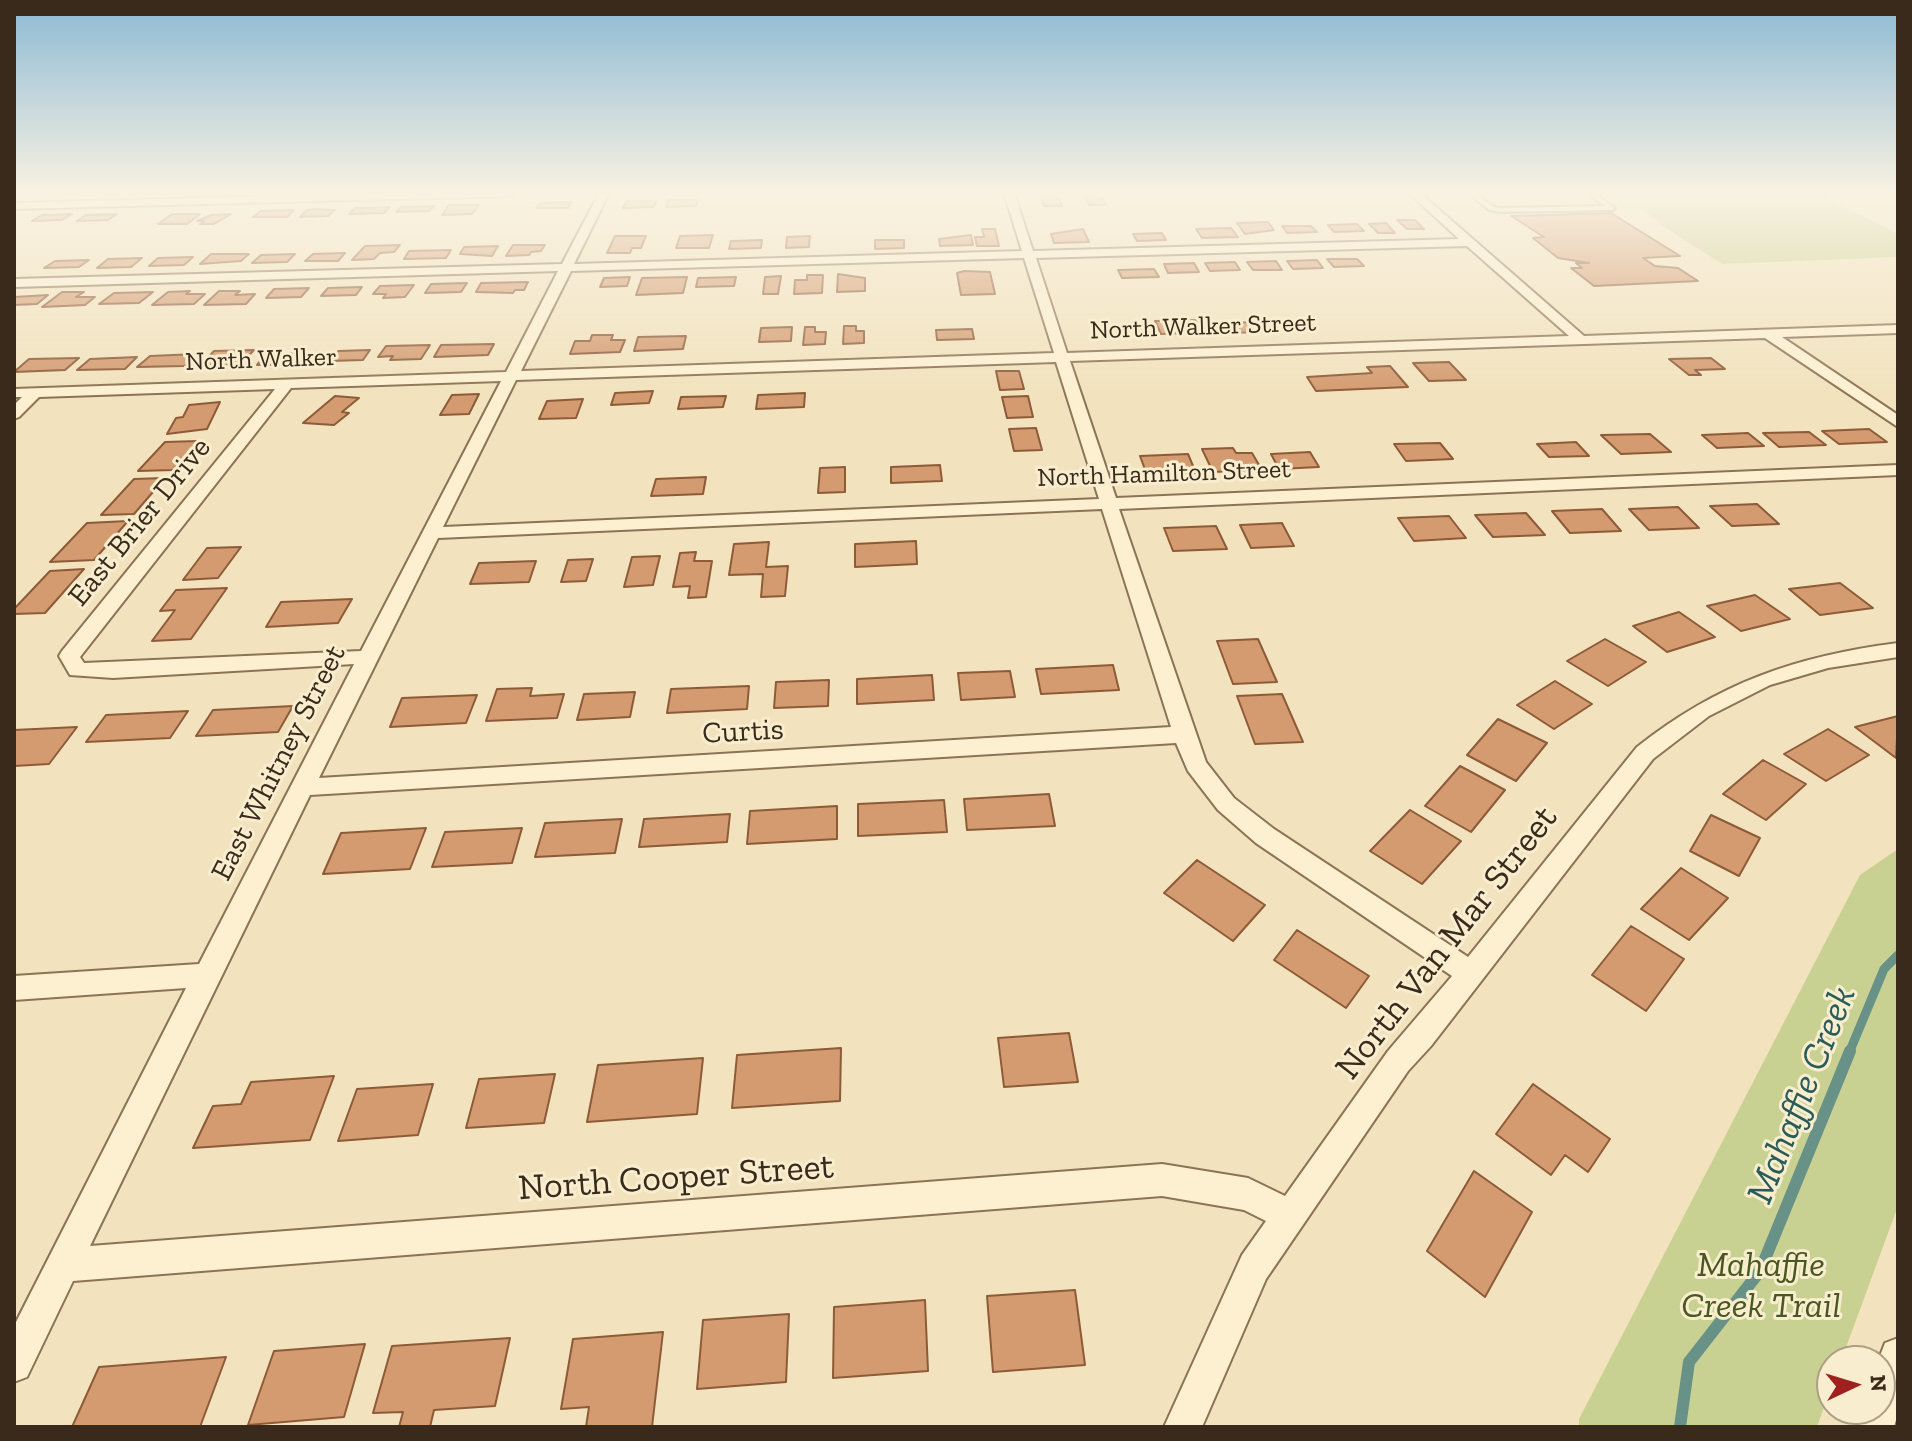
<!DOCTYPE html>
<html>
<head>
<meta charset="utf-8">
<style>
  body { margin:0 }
  #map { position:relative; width:1912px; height:1441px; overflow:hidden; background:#f2e3be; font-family:"Zilla Slab",serif }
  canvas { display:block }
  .frame { position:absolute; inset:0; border:16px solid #392a1b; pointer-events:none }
  .north { position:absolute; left:1816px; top:1345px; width:80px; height:80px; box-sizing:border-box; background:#f8edce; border:2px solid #ac9f86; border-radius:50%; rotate:86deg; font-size:22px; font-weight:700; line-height:32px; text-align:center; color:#392a1b }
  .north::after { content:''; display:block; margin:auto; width:28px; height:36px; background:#a0201f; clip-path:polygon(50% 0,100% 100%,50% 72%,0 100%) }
</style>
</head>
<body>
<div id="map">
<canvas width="1912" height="1441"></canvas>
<div class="frame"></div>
<div class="north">N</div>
</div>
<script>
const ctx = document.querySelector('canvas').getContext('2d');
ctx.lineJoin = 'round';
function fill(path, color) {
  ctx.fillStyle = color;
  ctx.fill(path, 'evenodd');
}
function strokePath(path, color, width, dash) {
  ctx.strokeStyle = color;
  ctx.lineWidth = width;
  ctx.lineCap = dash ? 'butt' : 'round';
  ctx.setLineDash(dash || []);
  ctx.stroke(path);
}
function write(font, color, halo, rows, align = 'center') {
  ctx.font = font + ' "Zilla Slab",serif';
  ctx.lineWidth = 6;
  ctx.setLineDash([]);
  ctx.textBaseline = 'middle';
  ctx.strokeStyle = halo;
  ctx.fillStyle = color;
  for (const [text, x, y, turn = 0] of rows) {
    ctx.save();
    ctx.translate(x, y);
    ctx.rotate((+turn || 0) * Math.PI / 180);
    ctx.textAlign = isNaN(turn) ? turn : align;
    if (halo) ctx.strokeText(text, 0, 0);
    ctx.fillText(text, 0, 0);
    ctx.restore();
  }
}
const green = new Path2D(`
  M1607,193H1818L1898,234V257L1722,264L1658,223H1661L1639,208H1621L1610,202L1619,201Z
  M1898,849V1206L1841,1361H1832V1384L1817,1427H1579V1419L1860,875Z`);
const streamFar1 = new Path2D(`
  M1849,1053L1884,969L1898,955`);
const stream = new Path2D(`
  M1680,1427L1689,1362L1760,1271L1850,1051`);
const building = new Path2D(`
  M1100,194L1106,205H1089L1084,195Z
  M1057,195L1062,206H1044L1041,196Z
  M668,200H698L696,206L666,207Z
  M626,201H656L654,207L623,208Z
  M571,202L568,208H536L540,203Z
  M449,205H479L472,214L442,215Z
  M434,206L429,211L396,212L401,207Z
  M390,207L384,213L349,214L355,208Z
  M294,210L287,217H253L261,211Z
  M307,210L315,209L335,210L328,216L300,217Z
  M1611,213L1680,256L1643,258L1655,266L1678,268L1698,281L1594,286L1571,268H1582L1576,263H1589L1558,258L1533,238L1544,237L1511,216Z
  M72,214L62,220L32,221L42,215Z
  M117,214L108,220L77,221L86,215Z
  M172,214H200L187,224H158Z
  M231,214L214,224H200L204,221H197L211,215Z
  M1397,220H1415L1424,229H1407Z
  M1268,222L1274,230L1245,234L1237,223Z
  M1386,223L1395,233H1378L1369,224Z
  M1357,224L1364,231L1334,232L1328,225Z
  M1282,226H1311L1317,232L1287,233Z
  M1231,228L1238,237L1202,238L1196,229Z
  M982,229H995L999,246H977L975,237H984Z
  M1083,229L1089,242L1054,243L1051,234Z
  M1162,233L1166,240L1137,241L1133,234Z
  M713,235L709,248H676L680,236Z
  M971,235L973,245L940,246L939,239Z
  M615,236H646L641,248H632L630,253H607Z
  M810,236L809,247L786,248L787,237Z
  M762,240L761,248L729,249L731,241Z
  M875,240H904V248L875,249Z
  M400,245L394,252L380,253L374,259L352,260L365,246Z
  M513,245H545L541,251L531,252L529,255L506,256Z
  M498,246L492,256L460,254L464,247Z
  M451,250L446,258L404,259L409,251Z
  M345,253L338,261H305L313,254Z
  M211,254H249L241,261L200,264Z
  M295,254L287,262L252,263L261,255Z
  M193,257L184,265L149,266L158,258Z
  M142,258L131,267L97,268L108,259Z
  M1327,259H1357L1364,266L1334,267Z
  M89,260L79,267L44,268L55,261Z
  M1317,260L1323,268L1293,269L1287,261Z
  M1276,261L1282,270H1253L1247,262Z
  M1235,262L1240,270L1210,271L1205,263Z
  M1194,263L1199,272L1168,273L1164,264Z
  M1154,269L1159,277L1122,278L1118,270Z
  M964,271L990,272L995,294L961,295L957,273Z
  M838,274L865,278V291L837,292Z
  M807,275H823L822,293L794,294L795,280H807Z
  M781,276L778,294H763L765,277Z
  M630,277L627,286L600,287L604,278Z
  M687,277L683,293L636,295L642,278Z
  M736,277L734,286L696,287L698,278Z
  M528,282L524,290H515L513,293L476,292L481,283Z
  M467,283L461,292L425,293L431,284Z
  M414,285L405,297L383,298L386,294H373L380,286Z
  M362,287L356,295L321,296L328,288Z
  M309,288L301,297L266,298L274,289Z
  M190,291L186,294H205L194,304L152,305L168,292Z
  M219,291H240L235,295L255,294L246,304L204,305Z
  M62,292H84L76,297H95L85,305L42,307Z
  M153,292L139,303L99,304L114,293Z
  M48,295L37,304L14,305V297Z
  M1202,320L1209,332L1161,334L1155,321Z
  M1260,322L1266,332L1224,333L1219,323Z
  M844,326H856V331H864V343L843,344Z
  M792,327L791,341L759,342L761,328Z
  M805,327H815V332H826L825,344L803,345Z
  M972,329L974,339L937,340L936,330Z
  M592,335H613L611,340H625L620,352L570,354L575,341H590Z
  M686,336L683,349L634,351L638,337Z
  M494,344L488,355L434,357L441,345Z
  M430,345L421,359L390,360L393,356L378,357L386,346Z
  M254,350L241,364L200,366L214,351Z
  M370,350L363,360L330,361L338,351Z
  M311,353L302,364L257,365L266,354Z
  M197,354L185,366L137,367L150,356Z
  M137,357L125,369L77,370L90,359Z
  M79,358L65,370L14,372L29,359Z
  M1711,358L1725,369L1695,370L1701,375H1689L1669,359Z
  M1449,362L1466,380L1429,381L1413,363Z
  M1390,366L1408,387L1316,391L1307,377L1372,373L1367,367Z
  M996,371H1019L1024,389L1000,390Z
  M653,391L649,403L611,405L615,393Z
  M805,393L804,407L756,409L758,395Z
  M479,394L469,414L440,415L452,395Z
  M335,396L359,398L342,412L349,413L334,425L303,423Z
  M726,396L723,407L678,409L681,397Z
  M1028,396L1033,417L1007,418L1002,397Z
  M583,399L576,418L539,419L547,401Z
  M220,402L207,429L167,434L176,418L183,417L189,405Z
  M1036,428L1042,450L1014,451L1009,429Z
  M1869,429L1887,442L1839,444L1822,431Z
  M1809,432L1826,445L1779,447L1763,433Z
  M1748,433L1764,446L1717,448L1702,435Z
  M1650,434L1671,452L1621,454L1601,435Z
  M199,441L173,470L138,471L165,442Z
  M1576,442L1589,456L1549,457L1537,444Z
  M1440,443L1453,459L1406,461L1394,444Z
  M1233,448L1236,453H1252L1262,470L1213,472L1202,449Z
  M1310,452L1319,467L1279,469L1271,454Z
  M1188,454L1196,473L1147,475L1140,456Z
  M940,465L942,481L891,483V467Z
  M845,467V492L818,493L820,468Z
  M706,477L703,494L651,496L656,479Z
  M165,478L134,514L101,515L134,479Z
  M1757,504L1779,524L1732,526L1710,506Z
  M1678,507L1699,528L1649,530L1629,509Z
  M1602,509L1621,531L1570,533L1552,511Z
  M1526,513L1545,535L1493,537L1475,515Z
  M1449,516L1466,538L1414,541L1398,518Z
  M128,521L94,560L50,562L87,523Z
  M1282,523L1294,546L1251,548L1240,525Z
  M1216,526L1227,549L1173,551L1164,528Z
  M916,541L917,564L855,567V544Z
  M769,542L766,567L788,566L785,596L761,597L763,574L729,575L734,544Z
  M241,547L218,578L183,580L207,548Z
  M696,552L694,561H712L706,597L688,598L690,586L673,587L680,553Z
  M660,556L653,585L624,587L632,557Z
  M593,559L586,581L561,582L568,560Z
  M536,561L529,582L470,584L479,563Z
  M84,569L45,613L14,614V609L50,571Z
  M1840,583L1873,608L1820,615L1789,589Z
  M227,588L191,639L152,641L175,610L160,611L176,590Z
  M1755,595L1790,619L1741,631L1707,606Z
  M352,599L338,623L266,627L281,602Z
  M1679,612L1715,637L1667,652L1633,626Z
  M1258,639L1277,682L1233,684L1217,641Z
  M1605,639L1646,662L1608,686L1567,661Z
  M1113,665L1119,690L1041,694L1036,669Z
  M1010,671L1015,697L961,700L958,673Z
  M932,675L934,700L857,704V679Z
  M829,680L828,706L774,708L776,682Z
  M1555,681L1592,704L1554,729L1517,705Z
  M749,686L747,709L667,713L671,689Z
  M532,688L530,696L564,694L557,718L486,721L497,689Z
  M635,692L630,717L577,720L584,694Z
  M1282,694L1303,742L1255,744L1237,696Z
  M477,695L466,723L390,727L402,698Z
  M293,706L278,732L196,736L213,710Z
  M188,711L170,738L86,742L106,715Z
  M1898,716L1896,758L1855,727Z
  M1498,719L1547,743L1516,781L1467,755Z
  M77,727L49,764L14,766V730Z
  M1828,729L1869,755L1826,781L1784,754Z
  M1763,760L1806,784L1766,820L1723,794Z
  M1460,766L1505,790L1471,832L1425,806Z
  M1049,794L1055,826L967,830L964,799Z
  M944,800L947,832L858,836V804Z
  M837,806V839L747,844L750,811Z
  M1410,810L1461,841L1422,884L1370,851Z
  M730,814L727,842L639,847L644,819Z
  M1711,815L1760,838L1739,876L1690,851Z
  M622,819L615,853L535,857L545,823Z
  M426,828L410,869L323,874L341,833Z
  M522,828L512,863L432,867L445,832Z
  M1197,860L1265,905L1233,941L1164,893Z
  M1681,868L1728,898L1689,940L1641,909Z
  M1631,926L1684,959L1646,1011L1592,975Z
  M1297,930L1369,976L1346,1008L1274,960Z
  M1069,1033L1078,1082L1004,1087L998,1038Z
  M841,1048L840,1101L732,1108L737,1055Z
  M703,1058L697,1114L587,1122L598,1065Z
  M555,1074L544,1123L466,1128L479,1079Z
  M334,1076L310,1140L193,1148L213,1106L241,1104L251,1082Z
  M433,1084L418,1135L338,1141L357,1089Z
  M1533,1084L1610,1139L1588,1172L1565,1155L1551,1175L1496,1134Z
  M1474,1171L1532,1212L1485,1297L1427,1251Z
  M1075,1290L1085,1365L993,1372L987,1296Z
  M925,1300L928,1371L833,1378L834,1307Z
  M789,1314L786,1382L697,1389L703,1320Z
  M663,1332L652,1427H586L589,1407L561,1409L573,1339Z
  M510,1338L495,1406L434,1410L430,1427H399L403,1412L373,1413L392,1346Z
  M365,1344L344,1417L248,1425L274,1351Z
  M226,1357L200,1427H72L99,1367Z`);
const lane = new Path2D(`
  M1469,193C1482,193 1487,207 1499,208L1606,206L1586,193H1593L1615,208L1612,210L1499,212L1489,210Z`);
const street = new Path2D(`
  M387,193H518L513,196L14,209V203Z
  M599,193H609L574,264L1022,251L1004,193H1014L1033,251L1459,239L1409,193H1420L1584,336L1898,325V333L1782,337L1898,415V427L1765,338L1070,361L1116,498L1898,465V475L1119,509L1206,762L1234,798L1274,829L1468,957L1637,747C1718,683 1796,656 1898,643V657L1828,668L1770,685L1709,716L1653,759L1431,1046L1408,1071L1266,1279L1202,1427H1164L1242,1255L1266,1221L1244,1210L1162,1196L73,1281L27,1377L14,1382V1326L186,988L14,1000V976L199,964L354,664L113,678L70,675L59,656L62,651L275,389L39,397L19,417L14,419V405L22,397H14V389L506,372L558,271L14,287V279L562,264ZM1467,246L1569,336L1067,353L1036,258ZM1024,258L1054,353L521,371L571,271ZM1056,362L1099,499L443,527L516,380ZM501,381L361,651L84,663L80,657L291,388ZM1102,509L1171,727L319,778L438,538ZM1176,743L1188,771L1218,810L1256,843L1452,976L1388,1051L1285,1196L1248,1178L1162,1164L90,1246L310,795Z
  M1898,1338V1413L1894,1427H1856L1862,1409H1880L1878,1361L1885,1343Z`);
const farStreetnames = [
  ["North Walker Street",1203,327,-2],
  ["North Walker",261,360,-2],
  ["North Hamilton Street",1164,474,-2]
];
const streetNames = [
  ["East Brier Drive",140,522,-51],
  ["Curtis",743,732,-3],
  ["East Whitney Street",279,763,-63]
];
const nearStreetnames = [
  ["North Van Mar Street",1447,943,-52],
  ["North Cooper Street",676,1178,-4]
];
const nearParknames = [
  ["Mahaffie",1761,1266],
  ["Creek Trail",1761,1307]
];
const nearWaternames = [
  ["Mahaffie Creek",1802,1095,-68]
];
fill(green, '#c8d191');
strokePath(streamFar1, '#689188', 9);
strokePath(stream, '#689188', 12);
fill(building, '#d49b70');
strokePath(building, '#8d5b38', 2);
strokePath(lane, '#8c7355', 4);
strokePath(street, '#8c7355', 4);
fill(lane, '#fcf0d1');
fill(street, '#fcf0d1');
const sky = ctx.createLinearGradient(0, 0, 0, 395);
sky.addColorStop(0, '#8cbad5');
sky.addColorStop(0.49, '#f9f2e2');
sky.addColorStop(1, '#f9f2e200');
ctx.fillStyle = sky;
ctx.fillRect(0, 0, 1912, 395);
write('26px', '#392a1b', '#f8edce', farStreetnames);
write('30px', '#392a1b', '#f8edce', streetNames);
write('36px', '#392a1b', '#f8edce', nearStreetnames);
write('italic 36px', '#495820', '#f8edce', nearParknames);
write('italic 38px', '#295b58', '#f8edce', nearWaternames);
</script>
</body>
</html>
